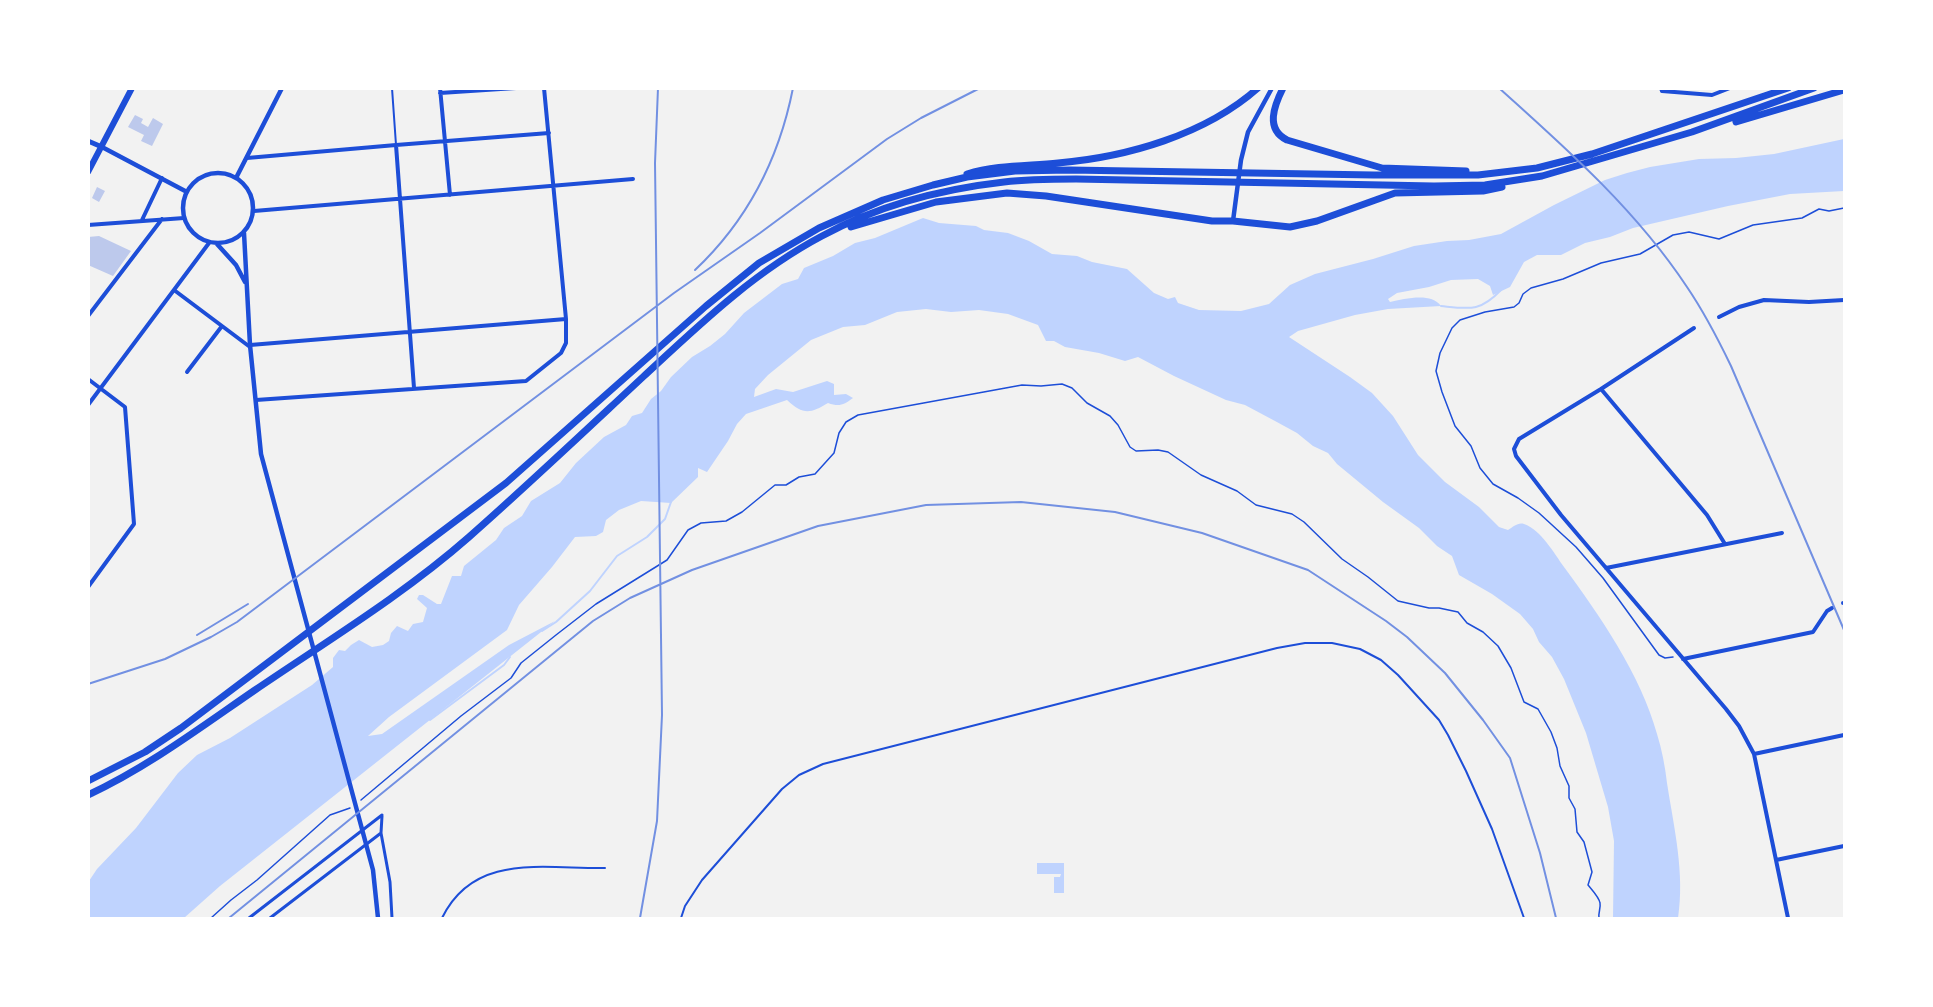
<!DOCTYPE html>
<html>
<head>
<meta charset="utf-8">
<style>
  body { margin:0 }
  #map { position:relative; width:1933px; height:1007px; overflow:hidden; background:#f2f2f2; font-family:"Fira Sans Condensed",sans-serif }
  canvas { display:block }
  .frame { position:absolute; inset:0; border:90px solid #fff; pointer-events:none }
</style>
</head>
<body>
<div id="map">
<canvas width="1933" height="1007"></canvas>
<div class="frame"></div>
</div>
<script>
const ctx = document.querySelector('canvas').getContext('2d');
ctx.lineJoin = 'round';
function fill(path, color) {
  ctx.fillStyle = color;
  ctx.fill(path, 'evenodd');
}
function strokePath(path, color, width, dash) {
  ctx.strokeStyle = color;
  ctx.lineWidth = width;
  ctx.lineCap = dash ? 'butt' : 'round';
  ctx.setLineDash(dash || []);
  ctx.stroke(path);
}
const water = new Path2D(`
  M1844,139V191L1790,194L1728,206L1633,228L1610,237L1585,243L1561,255H1537L1524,262L1510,287L1493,295L1490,286L1478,279L1451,280L1429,287L1397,293L1388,299L1390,302C1405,299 1431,292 1441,306L1388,309L1355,315L1298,331L1289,337L1350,377L1372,393L1393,416L1418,455L1445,482L1479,507L1499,527L1508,530C1513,527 1518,522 1524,524C1541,530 1554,553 1564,567C1600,616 1641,675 1657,734C1662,750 1665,766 1667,783C1674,828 1685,873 1678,918H1613L1614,841L1608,807L1586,733L1564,679L1552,657L1539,642L1533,629L1520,614L1492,594L1459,575L1452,556L1437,546L1419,528L1383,502L1337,464L1328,453L1313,446L1297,433L1275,421L1245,405L1226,400L1174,376L1138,357L1125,361L1099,353L1065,347L1054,341H1046L1038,325L1008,314L979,310L951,312L926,309L897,312L865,325L843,327L811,340L768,375L755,389L754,397L776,389L793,392L827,381L834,384V395L846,394L853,398C844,405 839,407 828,403C810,414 803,415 787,400L746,414L737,424L728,441L707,472L698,468V477L671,503L641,501L619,510L606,520L603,532L596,536L575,537L552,567L519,605L507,630L389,717L368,736L382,734L509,645L555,621L220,886L184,918H89V881L97,869L136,828L178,773L197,755L230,738L312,685L333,667V658L339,650L345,651L351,645L359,640L372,647L383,645L389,641L391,633L397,626L408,631L413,624L423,622L427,608L417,599L419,595H423L437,604H441L452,576H461L464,566L496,540L504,528L522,516L531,501L560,483L576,463L604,437L626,425L632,416L642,413L651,399L661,391L671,377L692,357L710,346L725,334L744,313L782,284L798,279L804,268L833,256L855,243L875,238L923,218L939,223L976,226L984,230L1008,233L1029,241L1052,254L1077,256L1092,262L1127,269L1154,293L1168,299L1175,297L1178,303L1199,310L1241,311L1269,304L1290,285L1315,274L1373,259L1414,246L1447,241L1469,240L1501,234L1554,205L1605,180L1627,173L1650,167L1699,159L1736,158L1774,154Z
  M1037,863H1064V893H1054V877H1060L1061,874H1037Z`);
const stream = new Path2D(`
  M1441,306C1470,309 1480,312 1501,290
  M542,631L556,622L590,591L617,556L647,537L665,519L671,502
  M430,720L504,665L510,657`);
const building = new Path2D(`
  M135,115L143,119L141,123L148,127L153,118L163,124L152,146L141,141L144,135L128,127Z
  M97,187L105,191L99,202L92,198Z
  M99,236L131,251L113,276L88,265V237Z`);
const path = new Path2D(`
  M1673,657L1665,658L1659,655L1603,578L1576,547L1539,513L1518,498L1493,484L1480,468L1471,446L1455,426L1442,392L1436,371L1440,353L1452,328L1460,320L1485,312L1514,307L1519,303L1523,294L1531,288L1563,279L1601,263L1640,254L1673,235L1689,232L1719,239L1753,225L1802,218L1819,209L1829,211L1844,208
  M361,800L461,716L511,678L521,663L556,635L596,604L667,560L688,530L701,523L726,521L742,512L775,485H786L799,477L815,474L834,453L839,433L846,422L858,415L1022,385L1041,386L1062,384L1072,388L1087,403L1110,416L1118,425L1130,447L1136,451L1158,450L1168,452L1201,475L1237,491L1256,505L1292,514L1304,522L1342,559L1368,577L1398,601L1429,608H1439L1458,612L1467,623L1483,632L1498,646L1511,668L1524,702L1538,709L1551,732L1557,748L1560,766L1569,786V798L1575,809L1577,832L1584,842L1592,872L1588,885C1592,890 1599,897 1600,903C1601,908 1598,913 1599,918
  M211,918L231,900L257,880L330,815L350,808`);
const service = new Path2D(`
  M392,88L396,145
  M442,918C474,852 544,869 605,868
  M681,918L685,906L702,880L782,789L799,775L823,764L1277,648L1305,643H1332L1360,649L1381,660L1398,675L1439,720L1448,735L1466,771L1492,829L1524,918`);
const pedestrian = new Path2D(`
  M382,816L381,833L390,882L392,918
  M249,918L382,815
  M270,918L381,833`);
const minor = new Path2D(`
  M440,88L450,195
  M1661,88L1662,91L1712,95L1730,88
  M440,93L516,88
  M396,145L549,133
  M247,158L396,145L414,388
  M254,211L633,179
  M142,220L162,178
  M88,225L184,218
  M174,290L250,347
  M88,316L162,219
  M1719,317L1739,307L1764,300L1809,302L1844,300
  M1694,328L1601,389L1519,439L1514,449L1516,456L1561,515L1726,709L1739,726L1754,754L1788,918
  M250,345L566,319
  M187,372L222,326
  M88,379L125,407L134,524L88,587
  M1601,389L1707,515L1725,544
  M256,400L526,381L561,353L566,343V319L544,88
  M88,405L209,243
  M1606,568L1782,533
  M1843,603H1844
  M1683,659L1813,632L1827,611L1832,608
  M1754,754L1844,735
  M1776,860L1844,846`);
const tertiary = new Path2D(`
  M102,147L187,192
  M183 208a35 35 0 1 1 70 0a35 35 0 1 1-70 0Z
  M236,178L282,88
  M1233,221L1241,160L1248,132L1272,88
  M244,233L250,345L261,454L373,870L378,918
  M217,244L236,265L245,282`);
const secondary = new Path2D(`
  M88,141L102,147`);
const primary = new Path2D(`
  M88,172L132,88`);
const motorway = new Path2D(`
  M1283,88C1274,106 1265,129 1287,140L1382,168L1466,171
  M1736,122L1844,90
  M967,174C996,165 1027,166 1058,163C1127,157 1205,135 1258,88
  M851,227L936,202L1007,193L1046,196L1212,221H1233L1290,227L1317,221L1395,193L1483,191L1502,187
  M88,781L145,752L181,728L506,483L706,306L759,263L819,228L883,200L933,185L967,177L1015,171L1070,170L1374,175H1478L1537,168L1592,154L1788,88
  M88,795C148,767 201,727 255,690C327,641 403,595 469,537C528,485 586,430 644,376C700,324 754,272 822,236C877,206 942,189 1004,182C1028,179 1052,179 1076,179L1434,186L1485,185L1542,176L1692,132L1814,88`);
const rail = new Path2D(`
  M1499,88C1567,149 1636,210 1687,287C1704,312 1718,339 1731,366L1844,630
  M695,270C747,221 779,159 793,88
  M197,635L248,604
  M88,684L165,659L211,637L237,622L674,293L760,233L887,139L921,118L980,88
  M229,918L593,621L630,598L692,570L818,526L926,505L1021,502L1115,512L1202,533L1308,570L1386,621L1407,637L1445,673L1483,720L1510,758L1540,853L1556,918
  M640,918L657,821L662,715L655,163L658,88`);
fill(water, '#bfd3fe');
strokePath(stream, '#bfd3fe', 2);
fill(building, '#bdc9ec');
strokePath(path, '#1d4ed8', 1.5);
strokePath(service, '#1d4ed8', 2);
strokePath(pedestrian, '#1d4ed8', 3);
strokePath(minor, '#1d4ed8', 4);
strokePath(tertiary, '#1d4ed8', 4.5);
strokePath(secondary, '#1d4ed8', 5);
strokePath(primary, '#1d4ed8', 6);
strokePath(motorway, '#1d4ed8', 7);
strokePath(rail, '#7290e2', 2);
</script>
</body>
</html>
